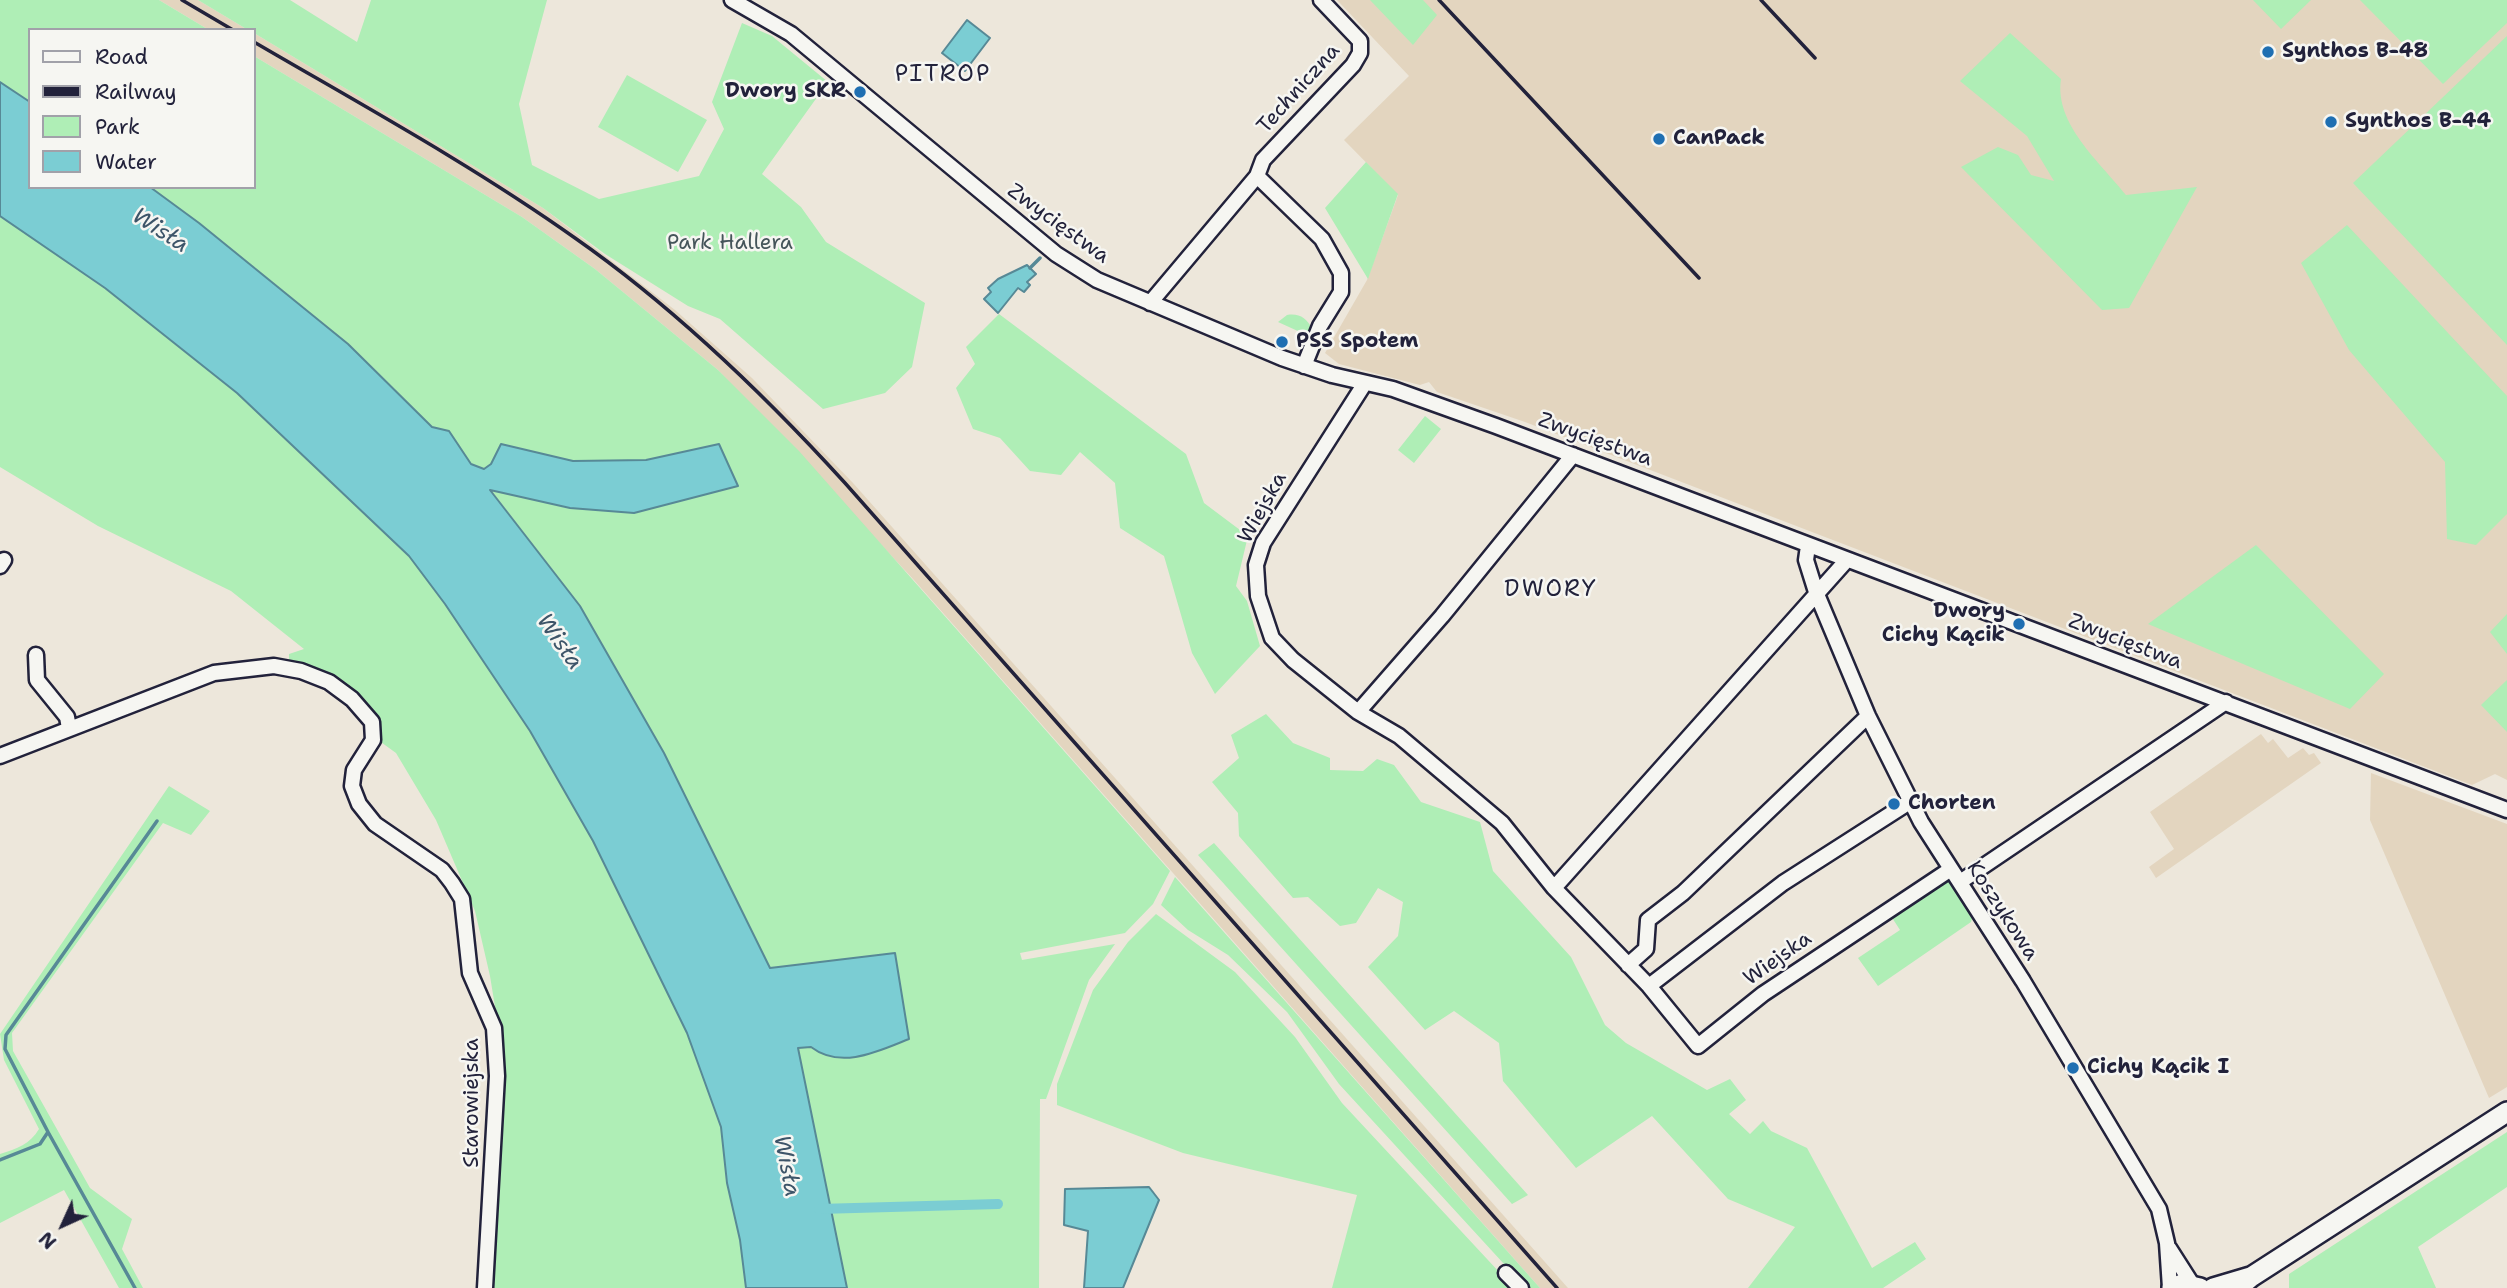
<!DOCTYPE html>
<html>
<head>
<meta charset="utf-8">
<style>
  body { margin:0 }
  #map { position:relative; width:2507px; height:1288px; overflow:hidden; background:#ede7db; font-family:"Shantell Sans",sans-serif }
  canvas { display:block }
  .legend { position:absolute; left:28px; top:28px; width:228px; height:161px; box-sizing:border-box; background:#f6f6f2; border:2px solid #a1a1a9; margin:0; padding:9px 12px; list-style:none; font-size:21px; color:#22223b }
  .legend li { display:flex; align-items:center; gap:14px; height:35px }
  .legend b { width:35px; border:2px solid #a1a1a9 }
  .north { position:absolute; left:28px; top:1190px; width:70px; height:70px; -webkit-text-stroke:5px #f6f6f2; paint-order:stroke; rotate:225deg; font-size:19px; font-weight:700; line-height:28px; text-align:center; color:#22223b }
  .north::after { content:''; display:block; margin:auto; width:24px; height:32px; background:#22223b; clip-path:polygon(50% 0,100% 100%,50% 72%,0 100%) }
</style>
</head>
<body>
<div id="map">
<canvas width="2507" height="1288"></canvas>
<ul class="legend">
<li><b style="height:9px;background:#f6f6f2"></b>Road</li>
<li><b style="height:9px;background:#22223b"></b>Railway</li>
<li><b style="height:19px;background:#afeeb6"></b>Park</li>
<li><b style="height:19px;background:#7bcdd3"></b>Water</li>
</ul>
<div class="north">N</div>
</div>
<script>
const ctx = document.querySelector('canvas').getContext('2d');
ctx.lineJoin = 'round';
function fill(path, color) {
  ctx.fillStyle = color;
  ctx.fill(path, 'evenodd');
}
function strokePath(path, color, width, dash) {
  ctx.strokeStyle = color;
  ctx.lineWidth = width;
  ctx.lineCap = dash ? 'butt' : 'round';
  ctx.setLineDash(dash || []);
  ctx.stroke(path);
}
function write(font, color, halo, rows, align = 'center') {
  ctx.font = font + ' "Shantell Sans",sans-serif';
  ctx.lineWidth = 5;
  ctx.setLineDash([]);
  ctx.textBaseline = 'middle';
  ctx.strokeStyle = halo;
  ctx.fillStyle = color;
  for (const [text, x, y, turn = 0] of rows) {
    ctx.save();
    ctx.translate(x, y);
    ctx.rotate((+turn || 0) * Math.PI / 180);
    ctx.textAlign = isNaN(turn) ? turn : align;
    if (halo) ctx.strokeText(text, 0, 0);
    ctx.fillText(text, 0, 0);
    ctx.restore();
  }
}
const built = new Path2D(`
  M159,0H198L248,30H209Z
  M1337,0H2507V780L2495,774L2472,785L1525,422L1437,392L1429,382L1420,385L1339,364L1325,353L1367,280L1398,195L1344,140L1409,76Z
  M254,33L543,208L675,310L752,378L853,483L1568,1288H1540L913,579L718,370L595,269L522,217L254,56Z
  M2261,734L2268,743L2273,739L2288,758L2303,748L2309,755L2314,753L2321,763L2156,878L2149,867L2174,849L2150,812Z
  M2371,773L2507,824V1087L2489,1098L2370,820Z`);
const green = new Path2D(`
  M0,0H159L209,30H30V102L0,82Z
  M198,0H290L357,42L371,0H547L519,104L532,165L599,199L699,176L724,129L712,102L742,23L772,36L828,82L762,174L801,207L826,242L925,303L912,367L885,393L823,409L720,319L688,306L605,254L543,208L254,33V30H248Z
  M1370,0H1423L1437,15L1413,45Z
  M2253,0H2311L2281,29Z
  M2360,0H2507V23L2443,84Z
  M2010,33L2061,79C2054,124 2100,162 2126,195L2197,187L2129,308L2102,310L1961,167L1998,147L2018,155L2031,175L2054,181L2027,136L1960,81Z
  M2507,36V345L2353,183Z
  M254,56L522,217L595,269L718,370L799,451L1170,871L1153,904L1125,933L1020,953L1022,960L1115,944L1089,980L1046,1099H1040L1039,1288H847L798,1048L811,1047L895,953L770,969L664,753L580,606L490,489L570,508L719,445L646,460L573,461L501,444L491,464L484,469L471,464L449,431L432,427L348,344L199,223L150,187H254Z
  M627,75L707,120L678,172L598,127Z
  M1366,162L1398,194L1368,279L1325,208Z
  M0,216L105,288L237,393L409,556L445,604L530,731L593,841L687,1033L721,1127L727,1183L740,1240L746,1288H487L498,1025L490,976L475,911L436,820L396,753L378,740L370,714L289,666V654L304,649L231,591L98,526L0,467Z
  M2347,225L2507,396V514L2476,545L2447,539L2445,462L2349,350L2301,263Z
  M999,314L1186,454L1204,503L1248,536L1236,586L1247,601L1260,646L1215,694L1192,653L1164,556L1120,528L1115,483L1080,452L1061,475L1030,471L1000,438L973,429L956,388L975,364L966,347Z
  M1287,315C1299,313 1307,318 1312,329L1311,337L1278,322Z
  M1425,416L1441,429L1414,463L1398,450Z
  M2256,545L2384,674L2350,709L2148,624Z
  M2507,614V654L2490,632Z
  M2507,680V732L2481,705Z
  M1266,714L1293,743L1330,758V770L1363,771L1377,759L1394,765L1421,802L1480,822L1493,871L1571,957L1605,1025L1626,1043L1707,1090L1730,1079L1746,1100L1729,1114L1750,1134L1763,1121L1771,1131L1807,1148L1872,1268L1915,1242L1926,1259L1883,1288H1748L1795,1227L1728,1199L1652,1116L1576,1168L1503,1081L1499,1043L1454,1011L1425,1030L1368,967L1398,936L1403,902L1378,888L1356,923L1340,926L1308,897L1293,898L1239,836L1238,813L1212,782L1239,758L1231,735Z
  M169,786L210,811L191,835L163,823L12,1033L13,1051L90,1188L132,1219L122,1249L143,1288H119L64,1190L0,1223V1154C17,1149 30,1144 39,1129L4,1060L0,1034Z
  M1214,843L1528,1195L1512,1204L1198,855Z
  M1175,877L1540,1288H1526L1339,1084L1287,1012L1228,955L1188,930L1161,905Z
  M1946,879L1951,881L1973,915L1971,922L1878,986L1858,958L1900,930L1889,913Z
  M1156,914L1235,972L1295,1037L1342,1103L1514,1288H1332L1357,1195L1183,1153L1057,1105V1084L1093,990L1128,942Z
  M2507,1132V1187L2418,1247L2436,1288H2289V1274Z`);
const water = new Path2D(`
  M967,20L990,38L965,71L942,53Z
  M0,82L30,102V187H150L199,223L348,344L432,427L449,431L471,464L484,469L491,464L501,444L573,461L646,460L719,444L738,486L634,513L570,508L490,490L580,606L664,753L770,968L895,953L909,1039C879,1051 841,1070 811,1047L798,1048L847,1288H746L740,1240L727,1183L721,1127L687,1033L593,841L530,731L445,604L409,556L237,393L105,288L0,216Z
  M1027,265L1036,274L1027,282L1030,285L1024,292L1018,288L998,313L984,299L991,292L988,288L998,279Z
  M1149,1187L1159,1200L1123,1288H1084L1088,1231L1064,1225L1065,1189Z`);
const stream = new Path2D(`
  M1030,268L1040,258
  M48,1132L135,1288
  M0,1160L40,1144L48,1132L5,1049L6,1035L157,821`);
const canal = new Path2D(`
  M819,1209L998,1204`);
const minor = new Path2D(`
  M732,0L791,34L1056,254L1097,280L1282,358L1332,375L1393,389L1496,426L2507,810
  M1150,303L1257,176
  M1304,366L1320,326L1341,292V273L1322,239L1257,176L1263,160L1353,65L1360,53V41L1321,0
  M1365,383L1263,543L1256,565L1258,596L1272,638L1293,660L1358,712L1399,736L1502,823L1554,888L1649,986L1698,1046L1763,994L1951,869
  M1808,546L1806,560L1816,592L1868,716L1921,822L2023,981L2159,1209L2167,1243L2170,1288
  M0,566L4,560
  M36,655L37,680L67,717L69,728
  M1358,712L1442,616L1573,455
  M0,756L214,673L274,666L301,671L329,682L352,699L372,722L373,740L354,770L352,786L359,804L375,824L442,870L452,883L462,899L470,973L494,1028L497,1076L485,1288
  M1960,882L2226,702
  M1554,888L1846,561
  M1628,965L1646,949L1648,920L1683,893L1868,716
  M1649,986L1783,883L1911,801
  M2169,1248L2192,1284
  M1506,1273L1521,1288`);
const major = new Path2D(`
  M2172,1288L2182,1284L2200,1288
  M2213,1288L2250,1277
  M2238,1288L2251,1277L2507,1112`);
const rail = new Path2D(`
  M182,0L233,30
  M1439,0L1699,278
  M1761,0L1815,58
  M254,42C362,105 472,165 575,238C675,308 763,393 845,483L1557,1288`);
const markers = [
  [2268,52,7,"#1f6fb2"],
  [860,92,7,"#1f6fb2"],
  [2331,122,7,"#1f6fb2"],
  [1659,139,7,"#1f6fb2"],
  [1282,342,7,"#1f6fb2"],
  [2019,624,7,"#1f6fb2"],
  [1894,804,7,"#1f6fb2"],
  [2073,1068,7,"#1f6fb2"]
];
const poiNames = [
  ["Synthos B-48",2282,52],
  ["Dwory SKR",846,92,"right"],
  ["Synthos B-44",2345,122],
  ["CanPack",1673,139],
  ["PSS Społem",1296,342],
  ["Dwory",2005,612,"right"],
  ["Cichy Kącik",2005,636,"right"],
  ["Chorten",1908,804],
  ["Cichy Kącik I",2087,1068]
];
const streetNames = [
  ["Techniczna",1299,89,-48],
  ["Zwycięstwa",1058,224,36],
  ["Zwycięstwa",1595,440,20],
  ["Wiejska",1263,508,-61],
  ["Zwycięstwa",2125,642,21],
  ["Koszykowa",2002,911,57],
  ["Wiejska",1778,959,-35],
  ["Starowiejska",473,1103,-90]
];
const parkNames = [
  ["Park Hallera",730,244]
];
const neighbourhoodNames = [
  ["PITROP",943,75],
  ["DWORY",1551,590]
];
const waterNames = [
  ["Wisła",160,231,33],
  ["Wisła",559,642,55],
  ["Wisła",786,1166,79]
];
fill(built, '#e3d5bf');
fill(green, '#afeeb6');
fill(water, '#7bcdd3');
strokePath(water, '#578996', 2);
strokePath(stream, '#578996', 3.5);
strokePath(canal, '#7bcdd3', 10);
strokePath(minor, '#22223b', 19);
strokePath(major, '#22223b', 24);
strokePath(minor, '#f6f6f2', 14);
strokePath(major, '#f6f6f2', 19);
strokePath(rail, '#22223b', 3.5);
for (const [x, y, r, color] of markers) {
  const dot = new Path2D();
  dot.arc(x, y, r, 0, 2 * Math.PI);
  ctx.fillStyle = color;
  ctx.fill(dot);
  strokePath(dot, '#f6f6f2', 2.5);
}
write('bold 21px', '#22223b', '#f6f6f2', poiNames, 'left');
write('21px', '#22223b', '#f6f6f2', streetNames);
write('21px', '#45555a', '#f6f6f2', parkNames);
ctx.letterSpacing = '2px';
write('23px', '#22223b', '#f6f6f2', neighbourhoodNames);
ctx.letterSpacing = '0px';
write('italic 23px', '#3d5569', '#f6f6f2', waterNames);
</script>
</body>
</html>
